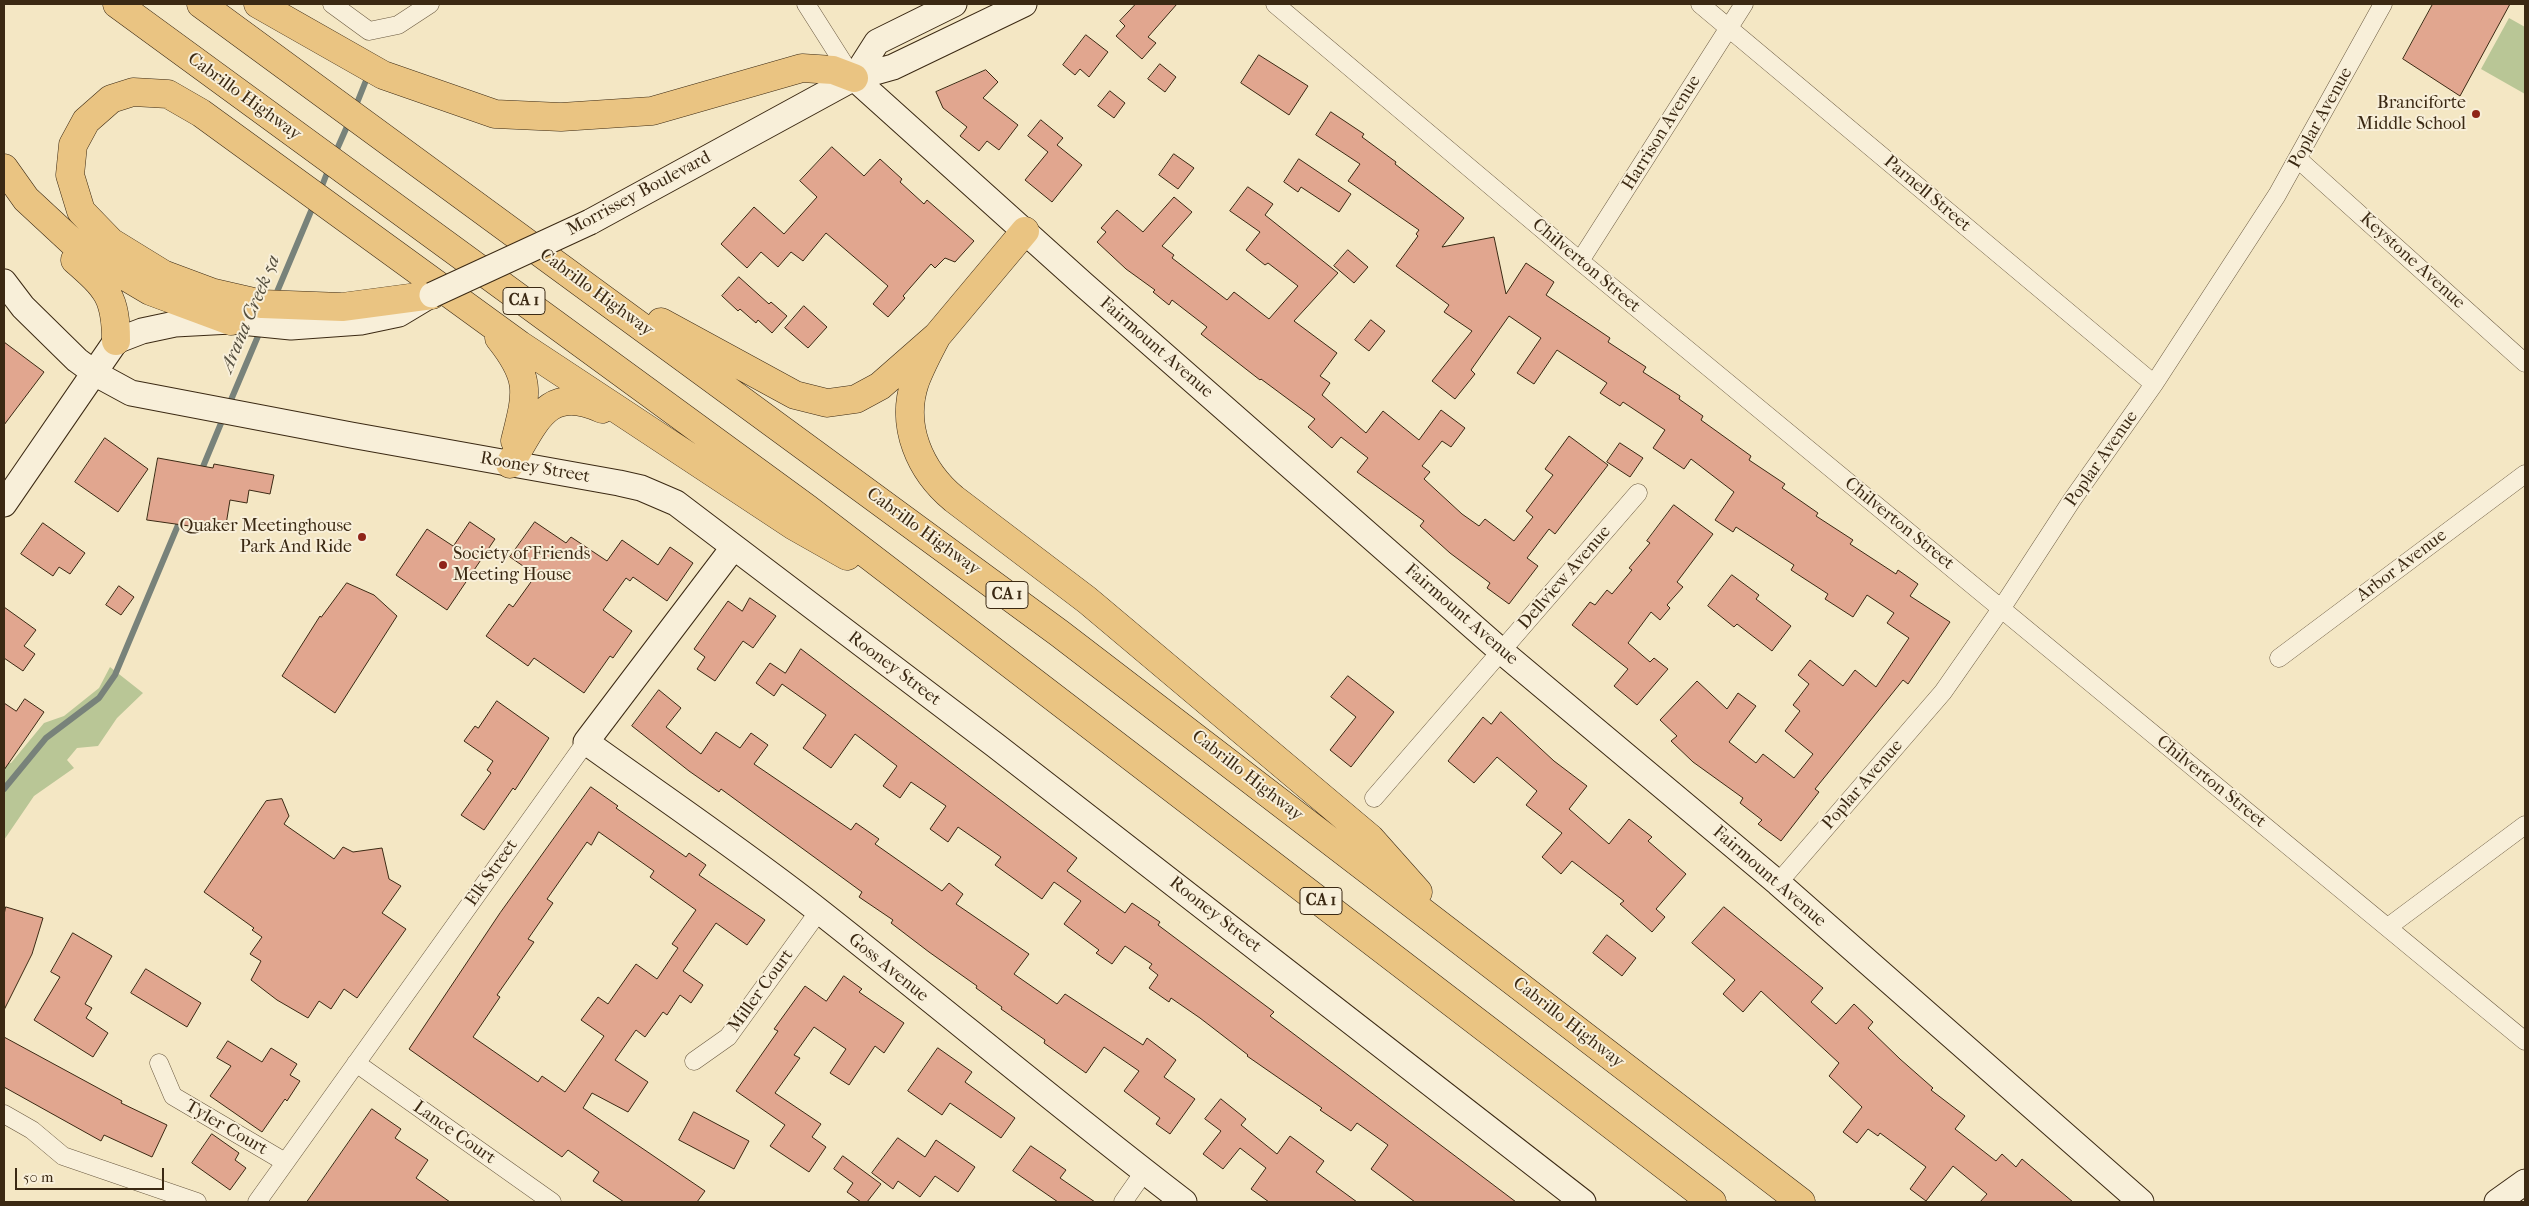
<!DOCTYPE html>
<html>
<head>
<meta charset="utf-8">
<style>
  body { margin:0 }
  #map { position:relative; width:2529px; height:1206px; overflow:hidden; background:#f4e7c4; font-family:"IM FELL French Canon",serif }
  canvas { display:block }
  .frame { position:absolute; inset:0; border:5px solid #3b2913; pointer-events:none }
  .scale { position:absolute; left:15px; top:1168px; width:149px; height:22px; box-sizing:border-box; border:2px solid #3b2913; border-top:0; padding-left:6px; font-size:15px; line-height:18px; white-space:nowrap; color:#3b2913; -webkit-text-stroke:4px #f8efd9; paint-order:stroke }
</style>
</head>
<body>
<div id="map">
<canvas width="2529" height="1206"></canvas>
<div class="frame"></div>
<div class="scale">50 m</div>
</div>
<script>
const ctx = document.querySelector('canvas').getContext('2d');
ctx.lineJoin = 'round';
function fill(path, color) {
  ctx.fillStyle = color;
  ctx.fill(path, 'evenodd');
}
function strokePath(path, color, width, dash) {
  ctx.strokeStyle = color;
  ctx.lineWidth = width;
  ctx.lineCap = dash ? 'butt' : 'round';
  ctx.setLineDash(dash || []);
  ctx.stroke(path);
}
function write(font, color, halo, rows, align = 'center') {
  ctx.font = font + ' "IM FELL French Canon",serif';
  ctx.lineWidth = 4;
  ctx.setLineDash([]);
  ctx.textBaseline = 'middle';
  ctx.strokeStyle = halo;
  ctx.fillStyle = color;
  for (const [text, x, y, turn = 0] of rows) {
    ctx.save();
    ctx.translate(x, y);
    ctx.rotate((+turn || 0) * Math.PI / 180);
    ctx.textAlign = isNaN(turn) ? turn : align;
    if (halo) ctx.strokeText(text, 0, 0);
    ctx.fillText(text, 0, 0);
    ctx.restore();
  }
}
const green = new Path2D(`
  M2509,18L2525,27V94L2481,69Z
  M110,667L143,693L117,718L98,746L77,748L67,760L74,768L34,796L4,840V763H11L44,723L64,716L99,688Z`);
const stream = new Path2D(`
  M355,108L369,73
  M334,156L349,122
  M320,191L329,168
  M274,299L314,204
  M228,407L261,329
  M200,474L224,416
  M4,789L46,738L99,698L115,675L181,518`);
const building = new Path2D(`
  M1136,4H1177L1148,37L1156,43L1142,59L1116,36L1125,26L1120,21Z
  M2433,4H2510L2460,96L2403,59Z
  M1086,35L1108,52L1089,77L1080,69L1075,75L1063,65Z
  M1259,55L1308,86L1289,115L1241,83Z
  M1160,64L1176,77L1165,92L1148,79Z
  M986,70L998,82L983,98L1018,125L999,150L987,141L979,151L960,136L967,127L943,108L936,92Z
  M1110,91L1125,103L1114,118L1098,106Z
  M1331,112L1364,134L1362,137L1396,162L1395,164L1464,218L1442,247L1494,237L1506,294L1526,263L1554,282L1546,295L1610,338L1608,342L1646,367L1643,372L1680,396L1679,399L1703,416L1701,420L1751,456L1749,460L1785,484L1782,488L1818,513L1816,516L1853,540L1850,544L1896,574L1898,570L1918,584L1910,596L1950,622L1908,684L1903,680L1870,721L1815,789L1819,792L1781,841L1758,824L1762,820L1740,803L1743,798L1693,762L1671,741L1677,736L1660,720L1697,681L1727,709L1738,693L1756,706L1729,742L1756,763L1763,754L1794,778L1813,754L1785,731L1800,711L1793,705L1809,684L1798,675L1810,660L1843,686L1855,670L1876,687L1909,638L1887,623L1894,613L1867,595L1853,617L1825,599L1828,594L1791,570L1794,565L1736,527L1733,532L1715,520L1734,492L1691,459L1684,469L1653,448L1665,430L1623,402L1620,406L1600,393L1607,383L1557,350L1534,384L1517,373L1541,338L1509,316L1471,370L1475,374L1455,399L1432,381L1472,331L1444,312L1449,305L1396,266L1418,236L1416,234L1419,230L1348,181L1360,164L1316,135Z
  M1041,120L1063,138L1057,145L1082,165L1052,202L1025,180L1048,152L1028,136Z
  M832,147L864,176L880,159L902,179L900,182L924,204L927,200L974,241L955,262L945,258L935,268L931,264L903,296L905,298L888,317L873,304L888,286L826,233L803,261L791,252L778,267L761,252L747,268L721,244L754,207L784,234L817,197L800,181Z
  M1174,154L1194,168L1178,189L1159,175Z
  M1299,159L1351,194L1339,212L1301,187L1298,192L1284,182Z
  M1248,187L1273,204L1265,215L1338,273L1294,321L1337,353L1320,376L1330,383L1322,395L1366,433L1383,411L1419,440L1441,410L1465,428L1451,447L1442,441L1422,466L1430,472L1424,479L1462,514L1479,526L1485,519L1514,541L1533,517L1526,511L1553,475L1545,469L1569,436L1608,465L1555,534L1549,529L1527,558L1538,566L1509,604L1487,588L1490,583L1450,553L1420,526L1424,521L1357,472L1368,458L1341,437L1332,448L1308,427L1315,419L1261,379L1260,380L1201,334L1207,327L1172,300L1169,305L1153,292L1155,290L1126,269L1097,242L1106,232L1101,228L1117,210L1143,232L1174,197L1192,212L1162,246L1174,255L1172,258L1227,300L1234,292L1269,319L1298,286L1268,263L1265,265L1246,250L1260,232L1230,211Z
  M1348,250L1368,267L1354,283L1334,266Z
  M739,277L769,304L771,302L787,316L772,333L758,320L756,323L740,309L738,311L722,296Z
  M804,306L827,327L808,348L785,328Z
  M1371,320L1385,331L1369,351L1355,340Z
  M4,342L44,372L4,425Z
  M105,438L148,469L118,512L75,482Z
  M1620,443L1643,458L1630,477L1607,462Z
  M158,458L213,468L214,464L274,475L270,494L249,490L247,503L230,500L225,531L147,520Z
  M1674,505L1713,534L1677,582L1683,587L1667,605L1670,608L1660,620L1651,612L1628,643L1650,662L1654,658L1668,669L1637,705L1614,686L1628,669L1572,625L1590,602L1595,605L1607,590L1612,594L1632,570L1629,568L1650,543L1647,541Z
  M470,522L495,539L447,610L396,575L427,529L453,546Z
  M535,522L566,543L571,537L607,561L622,540L658,565L670,547L693,563L667,601L633,577L630,581L626,578L603,610L632,631L613,658L610,656L584,693L534,658L528,666L486,636L509,604L513,607L536,575L510,557Z
  M43,523L85,553L70,574L59,567L53,576L21,554Z
  M1732,575L1759,595L1756,599L1791,626L1772,651L1737,624L1734,627L1708,606Z
  M347,583L374,595L397,616L335,713L282,676L320,616L321,617Z
  M119,586L134,597L121,615L106,605Z
  M750,598L776,616L753,648L743,641L715,681L697,669L705,657L694,649L728,601L742,611Z
  M4,607L36,630L24,646L35,654L23,671L4,658Z
  M801,649L1077,858L1067,871L1125,913L1132,903L1160,922L1158,925L1274,1012L1270,1016L1516,1202H1415L1371,1169L1388,1145L1357,1123L1351,1131L1320,1110L1322,1108L1247,1056L1248,1055L1200,1018L1171,998L1169,1002L1149,988L1158,975L1149,968L1152,964L1125,946L1112,964L1096,953L1099,950L1064,924L1081,901L1054,882L1042,899L995,865L1001,857L958,827L948,842L930,829L946,806L911,782L900,798L883,786L897,766L855,734L831,768L803,748L826,715L782,684L774,696L756,683L770,663L785,673Z
  M1348,676L1394,712L1351,767L1330,750L1356,717L1331,697Z
  M659,690L681,708L666,727L701,754L716,732L740,748L751,733L768,745L754,764L851,830L856,823L879,839L875,844L942,891L949,883L963,894L956,904L1029,954L1014,974L1057,1004L1065,994L1143,1045L1147,1038L1176,1060L1164,1077L1195,1099L1170,1134L1156,1124L1160,1118L1124,1091L1139,1071L1104,1047L1086,1073L1044,1043L1045,1040L1001,1009L1002,1007L976,988L977,986L929,952L891,923L893,920L859,897L862,892L721,789L719,792L689,771L632,726Z
  M25,699L44,712L4,770V703L16,711Z
  M497,701L549,738L515,790L513,788L484,830L461,815L491,773L487,770L493,761L464,741L475,726L478,728Z
  M1501,712L1554,761L1587,786L1569,809L1609,844L1629,819L1652,837L1648,841L1686,874L1656,909L1665,917L1652,932L1620,904L1624,901L1572,861L1561,874L1542,857L1562,833L1526,805L1537,791L1497,757L1474,783L1448,761L1483,717L1491,724Z
  M591,787L618,806L616,808L686,857L689,853L706,865L699,875L765,920L747,945L716,923L683,971L703,985L691,1003L680,995L667,1015L663,1012L645,1037L636,1030L615,1060L648,1082L628,1112L592,1093L583,1108L705,1191L697,1202H624L593,1181L599,1172L568,1150L562,1157L409,1049L500,913ZM599,832L654,871L650,877L696,910L672,944L678,948L657,979L636,964L608,1004L598,997L581,1020L604,1036L565,1092L542,1076L538,1082L473,1037L500,997L497,995L534,942L528,939L553,903L547,899L587,842L591,845Z
  M282,799L289,816L284,824L334,859L343,847L353,852L382,848L389,879L401,886L382,913L406,929L357,998L344,989L331,1009L319,1001L308,1018L277,1000L251,980L261,961L250,954L262,937L252,930L254,928L204,892L266,801Z
  M6,907L43,918L32,954L4,1010V915Z
  M1724,907L1823,988L1811,1002L1836,1024L1854,1004L1873,1022L1868,1028L1900,1059L1933,1088L1931,1090L1965,1116L1955,1129L1996,1161L2002,1154L2016,1167L2022,1159L2073,1202H1980L1987,1194L1953,1166L1926,1201L1910,1189L1926,1167L1880,1133L1878,1136L1868,1129L1857,1143L1843,1132L1862,1107L1829,1076L1839,1063L1761,991L1743,1012L1723,994L1735,980L1692,943Z
  M73,933L112,956L85,1004L92,1008L86,1018L108,1033L93,1057L34,1020L60,977L51,972Z
  M1607,935L1636,958L1622,976L1593,953Z
  M146,969L201,1003L187,1027L131,993Z
  M844,976L862,989L859,992L904,1023L884,1053L875,1046L849,1085L830,1073L846,1049L814,1027L794,1055L800,1058L775,1093L821,1124L812,1137L826,1147L809,1172L770,1146L785,1125L736,1091L778,1031L774,1029L805,986L826,1001Z
  M4,1037L122,1101L121,1103L167,1125L152,1157L104,1135L101,1141L4,1087Z
  M228,1041L262,1062L271,1048L297,1064L290,1075L300,1081L287,1101L285,1099L262,1132L210,1096L231,1066L217,1058Z
  M938,1048L972,1072L965,1082L1015,1118L1001,1138L950,1103L942,1115L908,1091Z
  M1221,1099L1246,1119L1241,1125L1277,1154L1290,1136L1324,1161L1316,1172L1357,1202H1269L1251,1189L1266,1168L1240,1148L1223,1169L1203,1154L1221,1131L1205,1119Z
  M372,1109L401,1129L395,1138L428,1160L416,1178L450,1202H307Z
  M694,1112L749,1141L734,1169L679,1140Z
  M212,1134L239,1153L235,1160L246,1168L230,1190L192,1163Z
  M898,1138L925,1157L936,1140L975,1167L958,1192L935,1176L920,1197L898,1181L893,1189L872,1173Z
  M1031,1146L1066,1170L1060,1178L1095,1202H1058L1013,1171Z
  M843,1156L881,1184L867,1202H861L847,1192L853,1183L834,1169Z`);
const street = new Path2D(`
  M332,4L369,31L398,25L430,4
  M806,4L853,78
  M1275,4L1580,261L2525,1041
  M1700,4L2154,384
  M2299,160L2525,363
  M1580,261L1744,4
  M2279,658L2525,474
  M1374,798L1638,493
  M1778,883L1943,692L2001,609L2072,500L2154,384L2277,195L2383,4
  M2388,927L2525,825
  M694,1061L728,1037L819,911
  M159,1063L173,1096L285,1162
  M356,1063L552,1202
  M4,1114L32,1130L63,1156L197,1202
  M257,1202L586,742
  M1123,1202L1144,1172`);
const secondary = new Path2D(`
  M854,78L1083,284L1501,651L1778,883L2141,1202
  M854,78L877,42L954,4
  M590,222L854,78L893,67L1024,4
  M4,282L23,307L77,360L96,374L131,393L351,435L619,483L641,488L676,503L995,745L1583,1202
  M4,504L116,341L142,331L175,324L231,321L291,327L361,322L399,314L429,296
  M733,548L586,742C664,798 744,852 819,911C941,1007 1060,1107 1184,1202
  M2497,1202L2525,1182`);
const highway = new Path2D(`
  M117,4L808,509L1712,1202
  M201,4L1059,633L1801,1202
  M258,4L383,75L495,114L561,117L652,111L802,68L833,70L854,78
  M4,168L26,199L81,250L150,291L231,321
  M75,260C107,288 116,297 116,341
  M432,295L342,307L262,304L214,293L163,274L111,242L81,211L70,175L73,145L86,121L111,99L133,92L168,94L201,113L520,345L794,526L847,556
  M661,322L795,395L827,403L856,399L880,386L937,336L1025,231
  M937,336C929,351 921,366 915,382C900,426 920,471 954,499L1087,600L1370,838L1418,892
  M499,338C532,379 527,393 515,441
  M510,464C535,423 547,383 602,409`);
const secondaryBridge = new Path2D(`
  M432,295L590,222`);
const markers = [
  [2476,114,5,"#8f2418"],
  [362,537,5,"#8f2418"],
  [443,565,5,"#8f2418"]
];
const shields = [
  [524,301,42],
  [1007,595,42],
  [1321,901,42]
];
const shieldNames = [
  ["CA 1",524,301],
  ["CA 1",1007,595],
  ["CA 1",1321,901]
];
const streetNames = [
  ["Cabrillo Highway",244,97,36],
  ["Poplar Avenue",2321,118,-61],
  ["Harrison Avenue",1662,133,-58],
  ["Morrissey Boulevard",639,194,-28],
  ["Parnell Street",1927,194,40],
  ["Keystone Avenue",2412,261,42],
  ["Chilverton Street",1586,266,40],
  ["Cabrillo Highway",596,293,36],
  ["Fairmount Avenue",1156,348,41],
  ["Poplar Avenue",2102,459,-55],
  ["Rooney Street",535,468,10],
  ["Chilverton Street",1899,524,39],
  ["Cabrillo Highway",923,532,36],
  ["Arbor Avenue",2402,566,-37],
  ["Dellview Avenue",1565,578,-49],
  ["Fairmount Avenue",1461,615,41],
  ["Rooney Street",894,669,37],
  ["Cabrillo Highway",1247,776,38],
  ["Chilverton Street",2211,782,39],
  ["Poplar Avenue",1863,785,-49],
  ["Elk Street",492,873,-55],
  ["Fairmount Avenue",1769,877,41],
  ["Rooney Street",1215,915,38],
  ["Goss Avenue",888,968,39],
  ["Miller Court",761,991,-54],
  ["Cabrillo Highway",1568,1023,38],
  ["Tyler Court",226,1128,30],
  ["Lance Court",454,1133,35]
];
const poiNames = [
  ["Branciforte",2466,104],
  ["Middle School",2466,125],
  ["Quaker Meetinghouse",352,527],
  ["Park And Ride",352,548],
  ["Society of Friends",453,555,"left"],
  ["Meeting House",453,576,"left"]
];
const waterNames = [
  ["Arana Creek 5a",251,314,-67]
];
fill(green, '#b9c696');
strokePath(stream, '#78827a', 6);
fill(building, '#e1a68f');
strokePath(building, '#3b2913', 1);
strokePath(street, '#69583f', 19);
strokePath(secondary, '#3b2913', 27);
strokePath(highway, '#3b2913', 29);
strokePath(street, '#f8efd9', 18);
strokePath(secondary, '#f8efd9', 25);
strokePath(highway, '#eac482', 28);
strokePath(secondaryBridge, '#3b2913', 27, []);
strokePath(secondaryBridge, '#f8efd9', 25);
for (const [x, y, r, color] of markers) {
  const dot = new Path2D();
  dot.arc(x, y, r, 0, 2 * Math.PI);
  ctx.fillStyle = color;
  ctx.fill(dot);
  strokePath(dot, '#f8efd9', 2);
}
for (const [x, y, w] of shields) {
  const box = new Path2D();
  box.roundRect(x - w / 2, y - 13.5, w, 27, 4);
  ctx.fillStyle = '#f8efd9';
  ctx.fill(box);
  strokePath(box, '#3b2913', 1);
}
write('bold 16px', '#3b2913', null, shieldNames);
write('18px', '#3b2913', '#f8efd9', streetNames);
write('18px', '#3b2913', '#f8efd9', poiNames, 'right');
write('italic 19px', '#544e3e', '#f8efd9', waterNames);
</script>
</body>
</html>
